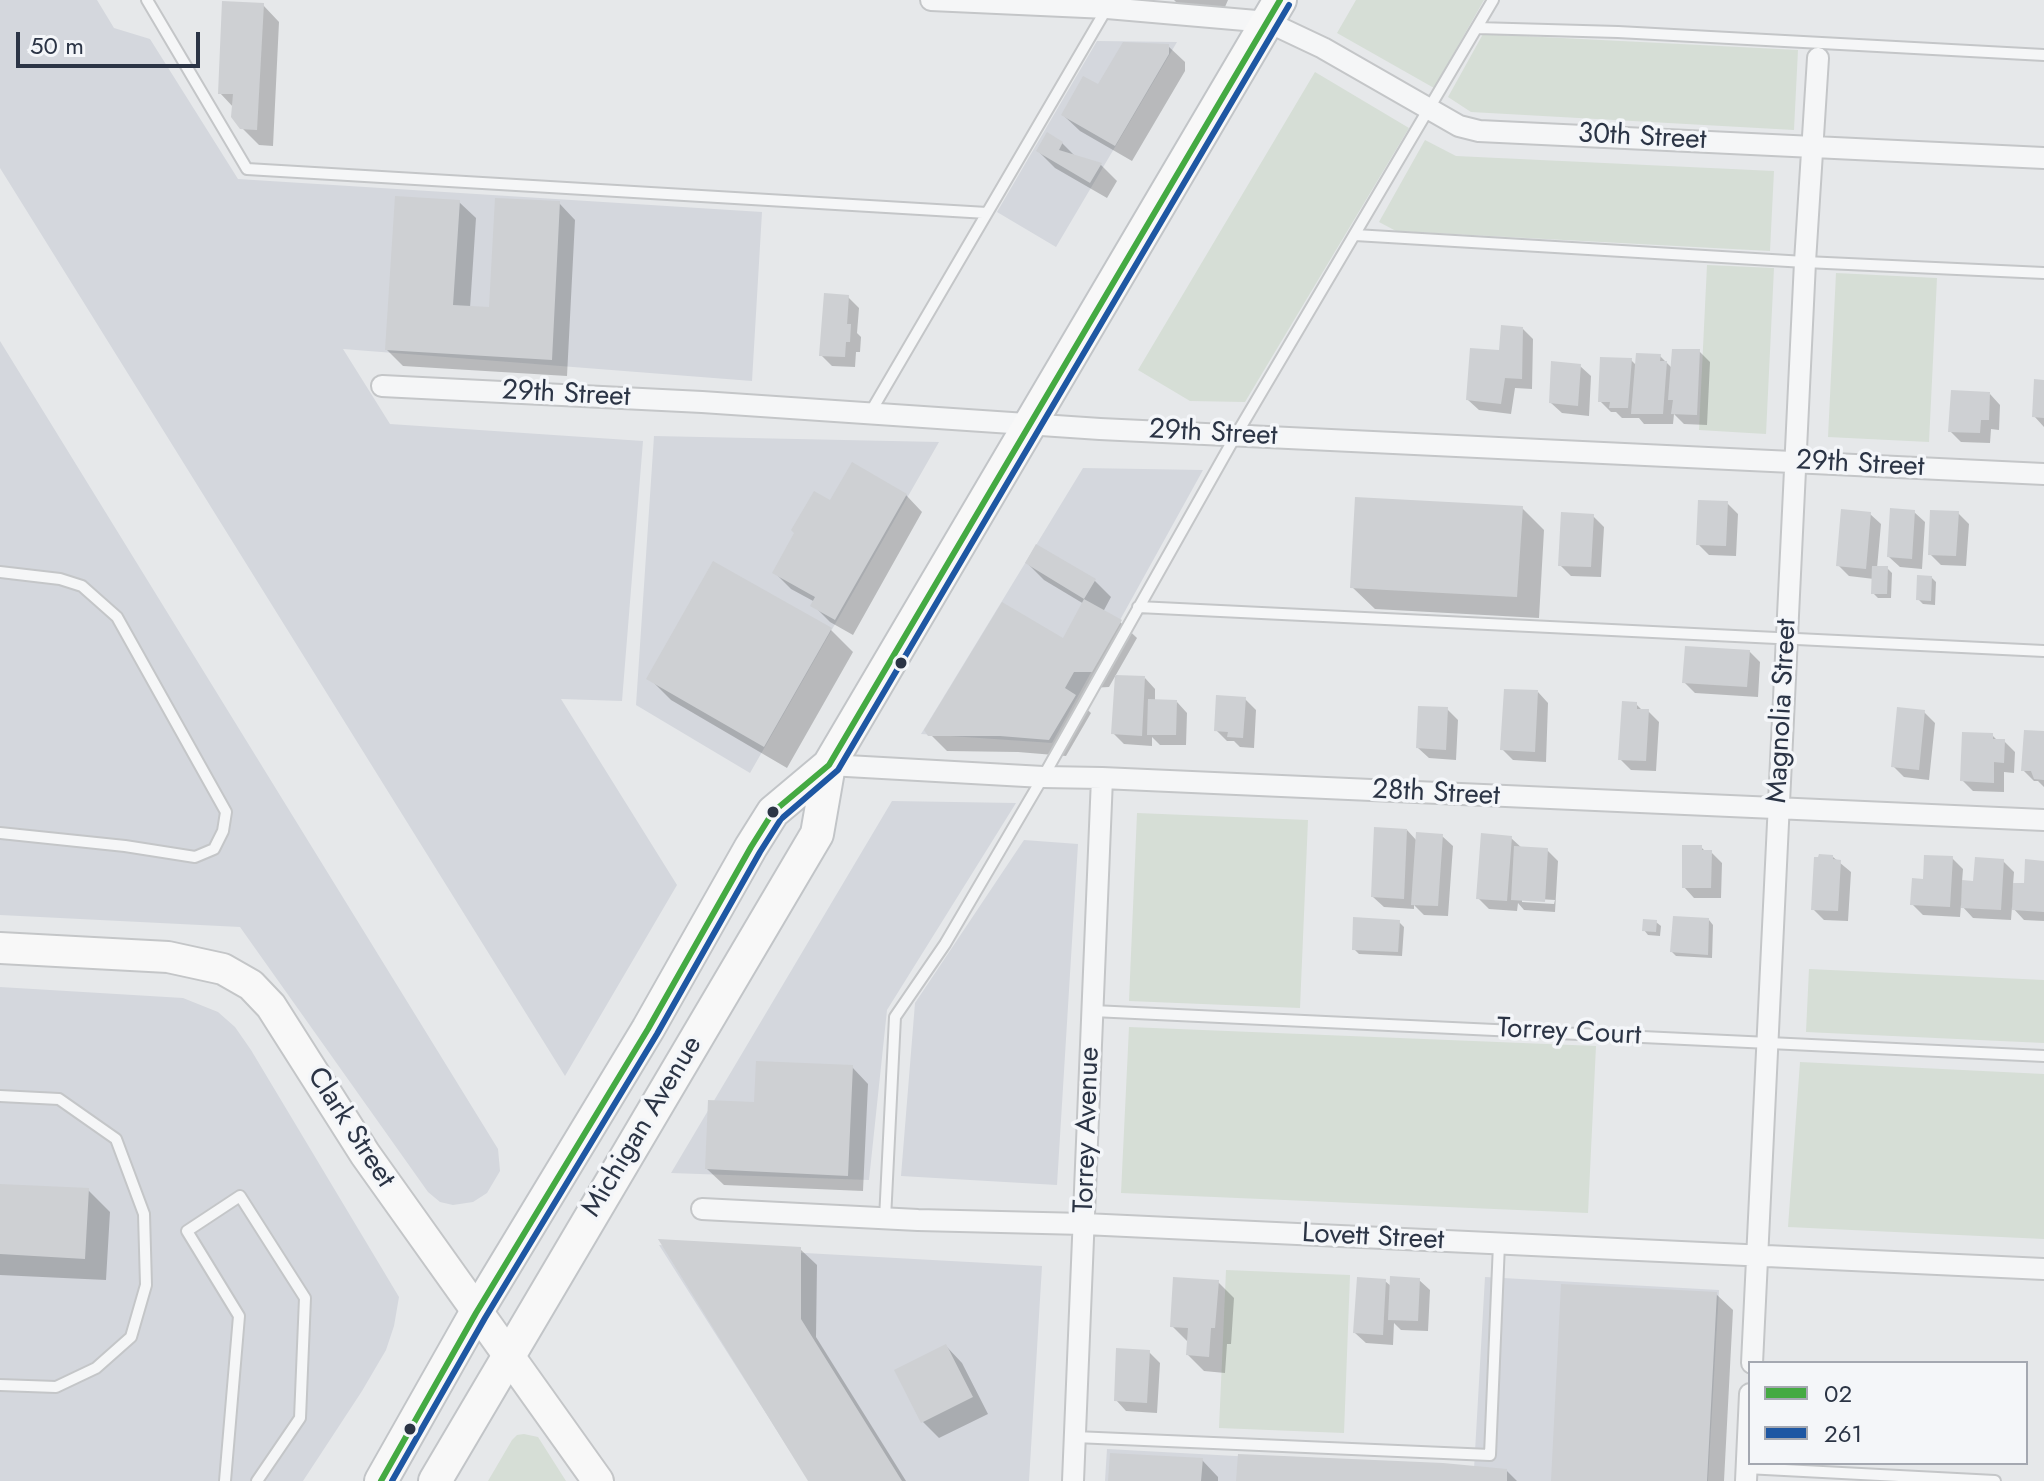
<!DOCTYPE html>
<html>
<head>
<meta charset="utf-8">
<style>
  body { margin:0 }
  #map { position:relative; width:2044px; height:1481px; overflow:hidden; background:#e6e8ea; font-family:Jost,sans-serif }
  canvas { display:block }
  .legend { position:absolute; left:1748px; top:1361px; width:280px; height:104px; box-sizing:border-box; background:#f4f6f9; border:2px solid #a4a8b1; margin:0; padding:10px 14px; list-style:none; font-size:24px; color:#2b3445 }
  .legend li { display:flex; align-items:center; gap:16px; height:40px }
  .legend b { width:40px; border:2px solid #a4a8b1 }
  .scale { position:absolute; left:16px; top:32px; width:184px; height:36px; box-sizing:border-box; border:4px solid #2b3445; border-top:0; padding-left:10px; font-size:24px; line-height:28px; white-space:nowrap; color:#2b3445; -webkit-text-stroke:6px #f4f6f9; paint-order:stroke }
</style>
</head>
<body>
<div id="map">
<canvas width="2044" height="1481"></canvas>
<ul class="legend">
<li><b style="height:10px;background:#44aa42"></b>02</li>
<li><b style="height:10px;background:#1e57a3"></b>261</li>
</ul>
<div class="scale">50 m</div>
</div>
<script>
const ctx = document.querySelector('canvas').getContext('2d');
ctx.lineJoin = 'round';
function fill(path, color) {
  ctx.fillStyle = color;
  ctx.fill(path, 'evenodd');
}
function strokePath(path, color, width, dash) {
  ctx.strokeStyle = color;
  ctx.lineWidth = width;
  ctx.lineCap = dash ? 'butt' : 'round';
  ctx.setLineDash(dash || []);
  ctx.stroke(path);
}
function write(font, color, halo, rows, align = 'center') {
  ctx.font = font + ' Jost,sans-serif';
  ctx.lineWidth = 7;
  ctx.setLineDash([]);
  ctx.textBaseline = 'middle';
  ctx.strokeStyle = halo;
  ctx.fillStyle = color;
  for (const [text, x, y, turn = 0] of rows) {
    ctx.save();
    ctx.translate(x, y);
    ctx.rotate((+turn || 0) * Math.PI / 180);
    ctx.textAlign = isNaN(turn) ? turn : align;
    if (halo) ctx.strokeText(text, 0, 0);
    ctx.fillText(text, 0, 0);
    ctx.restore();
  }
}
const built = new Path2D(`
  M0,0H97L114,28L150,39L238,179L762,212L752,381L343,349L390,424L643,441L622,701L561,699L677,885L565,1076L0,168Z
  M1097,41L1177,42L1056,247L997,212Z
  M0,341L498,1149L500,1171L487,1193L473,1202L453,1205L440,1202L428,1192L240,927L0,915Z
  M654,436L939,442L750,773L636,705Z
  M1083,468L1203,470L1052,743L921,734Z
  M892,801L1016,803L887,1010L869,1180L671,1173Z
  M1024,840L1078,844L1057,1185L901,1176L915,1003Z
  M0,987L183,998L218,1012L235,1027L251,1050L399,1297L394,1326L386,1350L362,1391L303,1481H0Z
  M659,1245L1042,1266L1029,1481H809Z
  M1485,1277L1719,1290L1708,1481H1105L1107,1449L1474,1469Z`);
const green = new Path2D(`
  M1356,0H1484L1434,88L1337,33Z
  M1483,34L1798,50L1794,130L1471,112L1448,97Z
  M1315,72L1409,128L1245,402L1190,401L1138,370Z
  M1425,140L1456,156L1774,171L1770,251L1396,231L1379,222Z
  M1707,265L1774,268L1766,434L1699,430Z
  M1836,273L1937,278L1929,442L1828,437Z
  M1137,813L1308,820L1300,1008L1129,1001Z
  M1809,969L2044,980V1043L1806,1032Z
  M1129,1027L1596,1046L1588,1213L1121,1193Z
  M1800,1062L2044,1074V1239L1788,1227Z
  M1226,1270L1350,1275L1344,1433L1219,1428Z
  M524,1434L538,1437L566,1481H488L512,1440L517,1435Z`);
const shadow = new Path2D(`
  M1174,0H1228L1225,7L1177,3Z
  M263,5L279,22L273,146L259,145L242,128L234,108L220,93Z
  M1168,46L1185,62V71L1132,161L1080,131L1063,115Z
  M1062,143L1076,157L1101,165L1117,181L1107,198L1055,168L1038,151Z
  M459,202L476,218L470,308L491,309L559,203L575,220L567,376L403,366L387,350Z
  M848,297L859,308L857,333L861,337L860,352H856L855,367L832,366L821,355Z
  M1523,329L1533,339L1532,389L1515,388L1511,414L1479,410L1468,400L1501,352Z
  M1699,351L1710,362L1707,425L1684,424L1674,414L1673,424H1644L1639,418H1622L1616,412H1611L1600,401L1631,360L1637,366L1660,356L1672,368Z
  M1580,366L1591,376L1589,416L1562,413L1551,403Z
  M2044,382V427L2034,416Z
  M1990,394L2000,405L1999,430L1991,429L1990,443L1961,442L1950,431Z
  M906,495L922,512L853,635L830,622L813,605L815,602L791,589L774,572L831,503Z
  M1727,503L1738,514L1736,556L1709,555L1698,544Z
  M1522,508L1544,530L1539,618L1375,609L1352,587Z
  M1914,512L1925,522L1922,569L1900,567L1889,557Z
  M1958,513L1969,524L1966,566L1941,565L1930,554Z
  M1870,514L1881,524L1877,568H1887L1892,573L1891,598H1878L1873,593L1874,579L1849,576L1838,565Z
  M1593,516L1604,527L1601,577L1571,576L1560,565Z
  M1037,547L1095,581L1111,597L1103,612L1120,622L1137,638L1109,687L1090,688L1081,704L1091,713L1066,756L1018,752L947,751L930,734L1064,640L1084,604L1044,580L1027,563Z
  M714,564L831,630L853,652L787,768L671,700L649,678Z
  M1931,577L1936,582L1935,605L1923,604L1918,599Z
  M1749,651L1760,662L1758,697L1695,693L1684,682Z
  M1145,678L1155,689V701L1177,702L1187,713L1186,745H1160L1152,737V746L1124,744L1113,733Z
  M1538,692L1548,703L1546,762L1513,760L1502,749Z
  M1245,699L1256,710L1254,748L1240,747L1234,741H1227L1216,730Z
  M1636,704L1643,711H1648L1659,722L1656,771L1631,770L1620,759Z
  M1447,709L1458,720L1456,760L1429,758L1418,748Z
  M1924,712L1935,723L1929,780L1904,777L1893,766Z
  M2044,733V787L2038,781H2034L2023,770Z
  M1992,735L1998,741H2004L2015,752L2014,773L2004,772V792L1973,791L1962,780Z
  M1407,830L1417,841L1442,836L1453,846L1448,916L1424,915L1414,905V909L1384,907L1373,897Z
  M1511,838L1523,849L1547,850L1558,861L1555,912L1524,910L1518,903L1517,911L1489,909L1478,898ZM1522,898L1555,900L1554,904L1522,902Z
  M1701,847L1706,852H1711L1722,863L1721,898H1694L1684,887Z
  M1833,857L1851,872L1848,921L1824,920L1813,909Z
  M1952,858L1963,869L1962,882L1975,883L2003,861L2014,872L2013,885H2026L2044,863V921L2024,920L2012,907L2011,920L1973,918L1961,905L1960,917L1923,915L1912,904L1925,881Z
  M1709,920L1713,925L1712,958L1676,956L1672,952Z
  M1399,922L1404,927L1402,956L1359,954L1354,949Z
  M1656,922L1661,926L1660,936L1648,935L1644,930Z
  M852,1067L868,1084L863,1191L724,1185L707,1169Z
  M0,1186L88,1190L110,1212L106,1280L0,1275Z
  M662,1242L800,1249L817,1265L816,1337L906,1481H811Z
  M1419,1280L1430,1290L1428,1331L1401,1330L1394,1323L1393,1345L1366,1343L1355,1333L1385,1281L1392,1287Z
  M1218,1282L1234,1298L1231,1344H1227L1225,1373L1204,1371L1188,1355L1189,1343L1172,1326Z
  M1716,1294L1733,1310L1724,1481H1553Z
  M946,1346L962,1363L988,1414L939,1438L923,1422Z
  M1149,1352L1160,1363L1157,1413L1126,1411L1116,1400Z
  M1202,1460L1218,1477V1481H1110Z
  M1506,1470L1517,1481H1238Z`);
const building = new Path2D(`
  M222,1L264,3L257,130L240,129L231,117L233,94H218Z
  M1123,42L1169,44V54L1115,146L1061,115L1083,76L1098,84Z
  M1047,132L1063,142L1059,150L1102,163L1090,183L1036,151Z
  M395,196L460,200L453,305L489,307L495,198L560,201L552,360L385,350Z
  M824,293L849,295L847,324H851L850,342H846L845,357L819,356Z
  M1501,325L1523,327L1522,379L1505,378L1501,404L1466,400L1470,348L1499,350Z
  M1672,349H1700L1697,415L1671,414L1673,400H1668Z
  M1636,353L1661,354L1660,361H1667L1663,414H1631Z
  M1600,357L1632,358L1628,408H1609L1610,402H1598Z
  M1551,361L1581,364L1578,406L1549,403Z
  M2034,379L2044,380V418L2032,417Z
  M1951,390L1990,392L1989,420H1981L1980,433L1948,432Z
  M852,462L907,494L835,620L810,606L815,597L772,573L794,533L791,530L814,491L830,500Z
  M1355,497L1523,506L1517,597L1350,588Z
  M1698,500L1728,501L1726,546L1696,545Z
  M1890,508L1915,510L1912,559L1887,557Z
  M1841,509L1871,512L1866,569L1836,566Z
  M1930,510L1959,511L1956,556L1928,555Z
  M1561,512L1594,514L1591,567L1558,566Z
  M1036,544L1096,579L1084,599L1122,620L1092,672H1074L1065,688L1076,695L1049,740L1000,736H928L924,730L1002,602L1063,638L1084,599L1025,563Z
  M713,561L832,628L764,747L646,679Z
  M1872,566H1888L1887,594H1871Z
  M1917,575L1932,576L1931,601L1916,600Z
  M1685,646L1750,650L1747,687L1682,683Z
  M1115,675L1145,676L1142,736L1111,734Z
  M1504,689L1538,690L1535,752L1500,750Z
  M1216,695L1246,697L1243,738L1227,737L1228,732L1214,731Z
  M1148,699L1177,700L1176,735H1147Z
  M1622,701L1637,702V709H1649L1646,761L1618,760Z
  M1418,706L1448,707L1446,750L1416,748Z
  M1897,707L1925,710L1919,770L1891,767Z
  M2024,730L2044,731V780L2034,779L2031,771H2021Z
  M1962,732L1993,733V739H2005L2004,763L1994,762V783L1960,781Z
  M1374,827L1407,829L1404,899L1371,897Z
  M1416,832L1443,834L1438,906L1411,905Z
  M1481,833L1512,836L1507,901L1476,899Z
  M1682,845H1702V850H1712L1711,888H1682Z
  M1514,846L1548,848L1545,902L1511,900Z
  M1819,854L1833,855V859L1841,860L1838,911L1811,910L1814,857H1818Z
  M1924,855L1953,856L1950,907L1910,905L1912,878L1923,879Z
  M1975,857L2004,859L2001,910L1961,908L1962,880L1973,881Z
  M2025,859L2044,861V912L2012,910L2013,883H2024Z
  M1673,916L1709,918L1708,955L1670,952Z
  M1353,917L1400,920L1398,952L1352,950Z
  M1643,919L1657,920L1656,932L1642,931Z
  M756,1061L853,1065L848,1176L705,1169L708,1100L754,1102Z
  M0,1184L89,1188L85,1259L0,1254Z
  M658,1239L801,1247V1319L902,1481H808Z
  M1390,1276L1420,1278L1418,1321L1388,1320Z
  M1173,1277L1219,1280L1215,1328H1211L1209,1357L1186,1355L1188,1328L1170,1327Z
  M1357,1277L1386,1279L1383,1335L1353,1333Z
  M1561,1284L1717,1292L1707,1481H1551Z
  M946,1344L973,1397L921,1423L894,1370Z
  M1116,1348L1150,1350L1147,1403L1114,1401Z
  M1110,1453L1203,1458L1201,1481H1108Z
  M1238,1454L1443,1463L1507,1469V1481H1236Z`);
const lane = new Path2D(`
  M147,0L247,169L987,213
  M1477,28L1618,32L2044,55
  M1355,235L1805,262L2044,273
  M870,413L1107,8
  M0,572L60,579L82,586L117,617L226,812L223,831L214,849L195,857L125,846L0,833
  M1138,607L2044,651
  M1093,1011L2044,1056
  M0,1096L59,1099L116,1139L144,1214L146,1285L131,1337L96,1368L56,1387L0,1385
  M885,1219L895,1017L945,944L1043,777L1236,435L1493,0
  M1075,1437L1490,1455L1499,1244
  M1746,1468L1995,1481
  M225,1481L239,1316L187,1231L240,1196L305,1298L300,1418L257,1481`);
const street = new Path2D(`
  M931,0L1107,8L1268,22L1323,48L1459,126L1479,131L2044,158
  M382,386L702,402L1100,429L2044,474
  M829,765L1043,777L1102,778L2044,820
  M702,1209L918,1220L1084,1224L2044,1269
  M1752,1363L1805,262L1818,58
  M1073,1481L1102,778
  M1746,1481L1750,1394`);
const secondary = new Path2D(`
  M0,948L168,957L223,969L251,985L271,1006L365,1154L598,1481`);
const primary = new Path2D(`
  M381,1481L476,1313L648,1029L751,847L773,812L829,765L1280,0
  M435,1481L817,834L829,765`);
const bus1 = new Path2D(`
  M381,1481L476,1313L648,1029L751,847L773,812L829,765L1280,0`);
const bus2 = new Path2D(`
  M392,1481L485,1318L657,1034L760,852L781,819L838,770L1289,5`);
const markers = [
  [901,663,7,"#2b3445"],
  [773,812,7,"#2b3445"],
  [410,1429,7,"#2b3445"]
];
const streetNames = [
  ["30th Street",1642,138,3],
  ["29th Street",566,395,3],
  ["29th Street",1213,434,3],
  ["29th Street",1860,465,3],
  ["Magnolia Street",1783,711,-87],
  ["28th Street",1436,794,3],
  ["Torrey Court",1569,1033,3],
  ["Michigan Avenue",643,1127,-59],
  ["Clark Street",350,1128,57],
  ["Torrey Avenue",1088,1130,-88],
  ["Lovett Street",1373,1238,3]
];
fill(built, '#d4d7dd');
fill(green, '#d6ded6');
fill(shadow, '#0003');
fill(building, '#ced0d3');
strokePath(lane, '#c4c6c8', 14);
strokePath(street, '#c4c6c8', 24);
strokePath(secondary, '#c4c6c8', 34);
strokePath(primary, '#c2c5c8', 36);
strokePath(lane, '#f5f6f7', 10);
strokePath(street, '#f5f6f7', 20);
strokePath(secondary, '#f8f8f8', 30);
strokePath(primary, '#f8f8f8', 32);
strokePath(bus1, '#44aa42', 6);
strokePath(bus2, '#1e57a3', 6);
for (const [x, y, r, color] of markers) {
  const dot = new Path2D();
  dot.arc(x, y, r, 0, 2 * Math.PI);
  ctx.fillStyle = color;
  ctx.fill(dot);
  strokePath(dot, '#f4f6f9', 3);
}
write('28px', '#2b3445', '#f4f6f9', streetNames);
</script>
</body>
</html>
